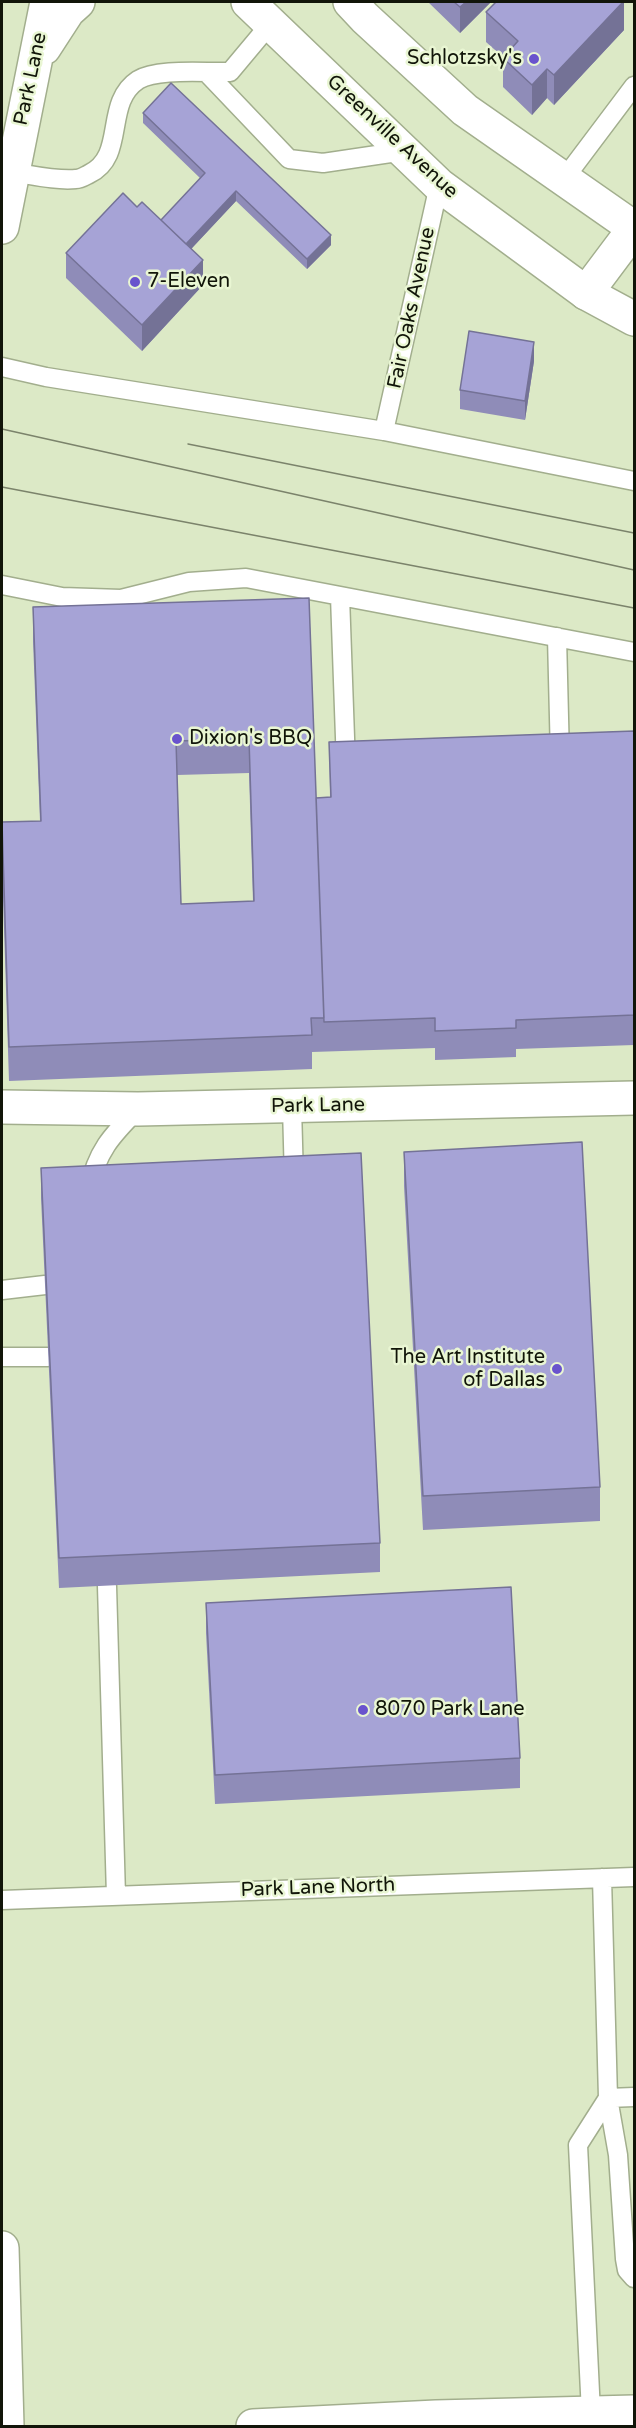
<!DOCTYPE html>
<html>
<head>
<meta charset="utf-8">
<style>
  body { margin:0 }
  #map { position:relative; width:636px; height:2428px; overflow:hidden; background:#dce9c6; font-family:"Varela Round",sans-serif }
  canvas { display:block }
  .frame { position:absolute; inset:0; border:3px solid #111509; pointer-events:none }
</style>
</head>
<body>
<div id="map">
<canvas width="636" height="2428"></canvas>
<div class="frame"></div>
</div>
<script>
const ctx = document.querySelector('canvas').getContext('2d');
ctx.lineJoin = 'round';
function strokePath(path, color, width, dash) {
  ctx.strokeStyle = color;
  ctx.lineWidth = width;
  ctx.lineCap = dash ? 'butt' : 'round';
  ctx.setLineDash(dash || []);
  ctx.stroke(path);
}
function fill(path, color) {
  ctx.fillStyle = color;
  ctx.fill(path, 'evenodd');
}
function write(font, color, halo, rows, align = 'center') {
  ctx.font = font + ' "Varela Round",sans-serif';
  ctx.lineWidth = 5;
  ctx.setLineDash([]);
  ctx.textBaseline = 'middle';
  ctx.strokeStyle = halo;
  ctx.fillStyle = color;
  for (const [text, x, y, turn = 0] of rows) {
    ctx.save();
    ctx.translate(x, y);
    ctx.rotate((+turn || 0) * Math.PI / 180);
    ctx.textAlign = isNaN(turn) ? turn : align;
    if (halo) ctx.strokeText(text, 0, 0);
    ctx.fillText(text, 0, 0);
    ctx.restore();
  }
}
const service = new Path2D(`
  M207,73L289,159L323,163L404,151
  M12,172C32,175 56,181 76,179C81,179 85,176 89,174C127,156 103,103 138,80C157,68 206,73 230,72L271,23
  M564,179L634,86
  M2,367L46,377L384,431L634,481
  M384,431L439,185
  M2,585L62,597L121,599L189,582L246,578L634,652
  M340,596L346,766
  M557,637L560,758
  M292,1107L294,1180
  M89,1190C96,1152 112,1135 138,1109
  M2,1290L45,1285
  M2,1357H48
  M107,1586L116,1896
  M602,1878L608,2098L618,2155L625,2259L627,2270L634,2278
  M2,1900L634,1877
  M608,2098L634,2097
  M591,2413L578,2145L608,2098`);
const minor = new Path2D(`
  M586,293L634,229
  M2,1107L138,1109L634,1098`);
const secondary = new Path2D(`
  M248,2L439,185L586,293L634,319
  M350,2L365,18L465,110L634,228
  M44,48L68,11L78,2
  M2,227L47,2
  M2,2248L7,2426
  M253,2426L436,2417L634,2412`);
const tram = new Path2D(`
  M2,429L634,570
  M188,444L634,533
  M2,487L634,608`);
const wall = new Path2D(`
  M428,2H491L460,33Z
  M624,2V30L554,105L547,98L532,115L503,87V57L486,42V12Z
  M143,113L331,245L307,269L236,201L191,249L203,285L142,351L66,278V253L137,207L161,220L200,178L143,123Z
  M534,361L525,420L460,409V390Z
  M309,598L316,798L330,797L329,742L634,731V1045L516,1049V1057L435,1060V1048L312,1052V1069L9,1081L2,867V822L40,821L33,641V607ZM249,773L253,901L181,904L177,775Z
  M404,1152L600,1487V1521L423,1530L404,1186Z
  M41,1168L380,1543V1572L59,1588L41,1198Z
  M206,1603L520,1758V1788L215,1804L206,1633Z`);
const shadedWall = new Path2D(`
  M466,2H491L460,33V7Z
  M623,2H624V30L554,105V75Z
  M547,69V98L532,115V85Z
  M236,191V201L179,262V252Z
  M331,235V245L307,269V259Z
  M203,260V285L142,351V325Z
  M534,342V361L525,420V401Z`);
const building = new Path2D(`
  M454,2H466L460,7Z
  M496,2H623L554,75L547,69L532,85L503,58L518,41L486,12Z
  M171,83L331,235L307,259L236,191L186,244L161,220L205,173L143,113Z
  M123,193L137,207L142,202L203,260L142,325L66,253Z
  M469,331L534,342L525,401L460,390Z
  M309,598L324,1018H311L312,1035L9,1047L2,822L41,821L33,607ZM249,739L254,901L181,904L176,741Z
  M634,731V1015L516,1020V1028L435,1031V1018L324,1022L316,798L331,797L329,742Z
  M582,1142L600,1487L423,1496L404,1152Z
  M361,1153L380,1543L59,1558L41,1168Z
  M511,1587L520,1758L215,1775L206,1603Z`);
const markers = [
  [534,59,6,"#6953cd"],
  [135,282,6,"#6953cd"],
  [177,739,6,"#6953cd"],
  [557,1369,6,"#6953cd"],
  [363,1710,6,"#6953cd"]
];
const poiNames = [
  ["Schlotzsky's",522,59,"right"],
  ["7-Eleven",147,282],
  ["Dixion's BBQ",189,739],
  ["The Art Institute",545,1358,"right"],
  ["of Dallas",545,1381,"right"],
  ["8070 Park Lane",375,1710]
];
const streetNames = [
  ["Park Lane",31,79,-78],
  ["Greenville Avenue",392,137,43],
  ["Fair Oaks Avenue",412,308,-78],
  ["Park Lane",318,1106,-1],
  ["Park Lane North",318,1888,-2]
];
strokePath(service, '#a2ae8d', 21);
strokePath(minor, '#a2ae8d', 36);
strokePath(secondary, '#a2ae8d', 36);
strokePath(service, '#fff', 18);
strokePath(minor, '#fff', 33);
strokePath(secondary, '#fff', 33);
strokePath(tram, '#7b836b', 1.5);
fill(wall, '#8f8cb8');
fill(shadedWall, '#747296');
fill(building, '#a6a3d6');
strokePath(building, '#747296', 1.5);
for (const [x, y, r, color] of markers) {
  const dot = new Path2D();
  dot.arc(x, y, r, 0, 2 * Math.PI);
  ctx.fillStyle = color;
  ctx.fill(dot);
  strokePath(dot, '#e9f6d3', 2);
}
write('20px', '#111509', '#e9f6d3', poiNames, 'left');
write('20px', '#111509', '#e9f6d3', streetNames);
</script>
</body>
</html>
